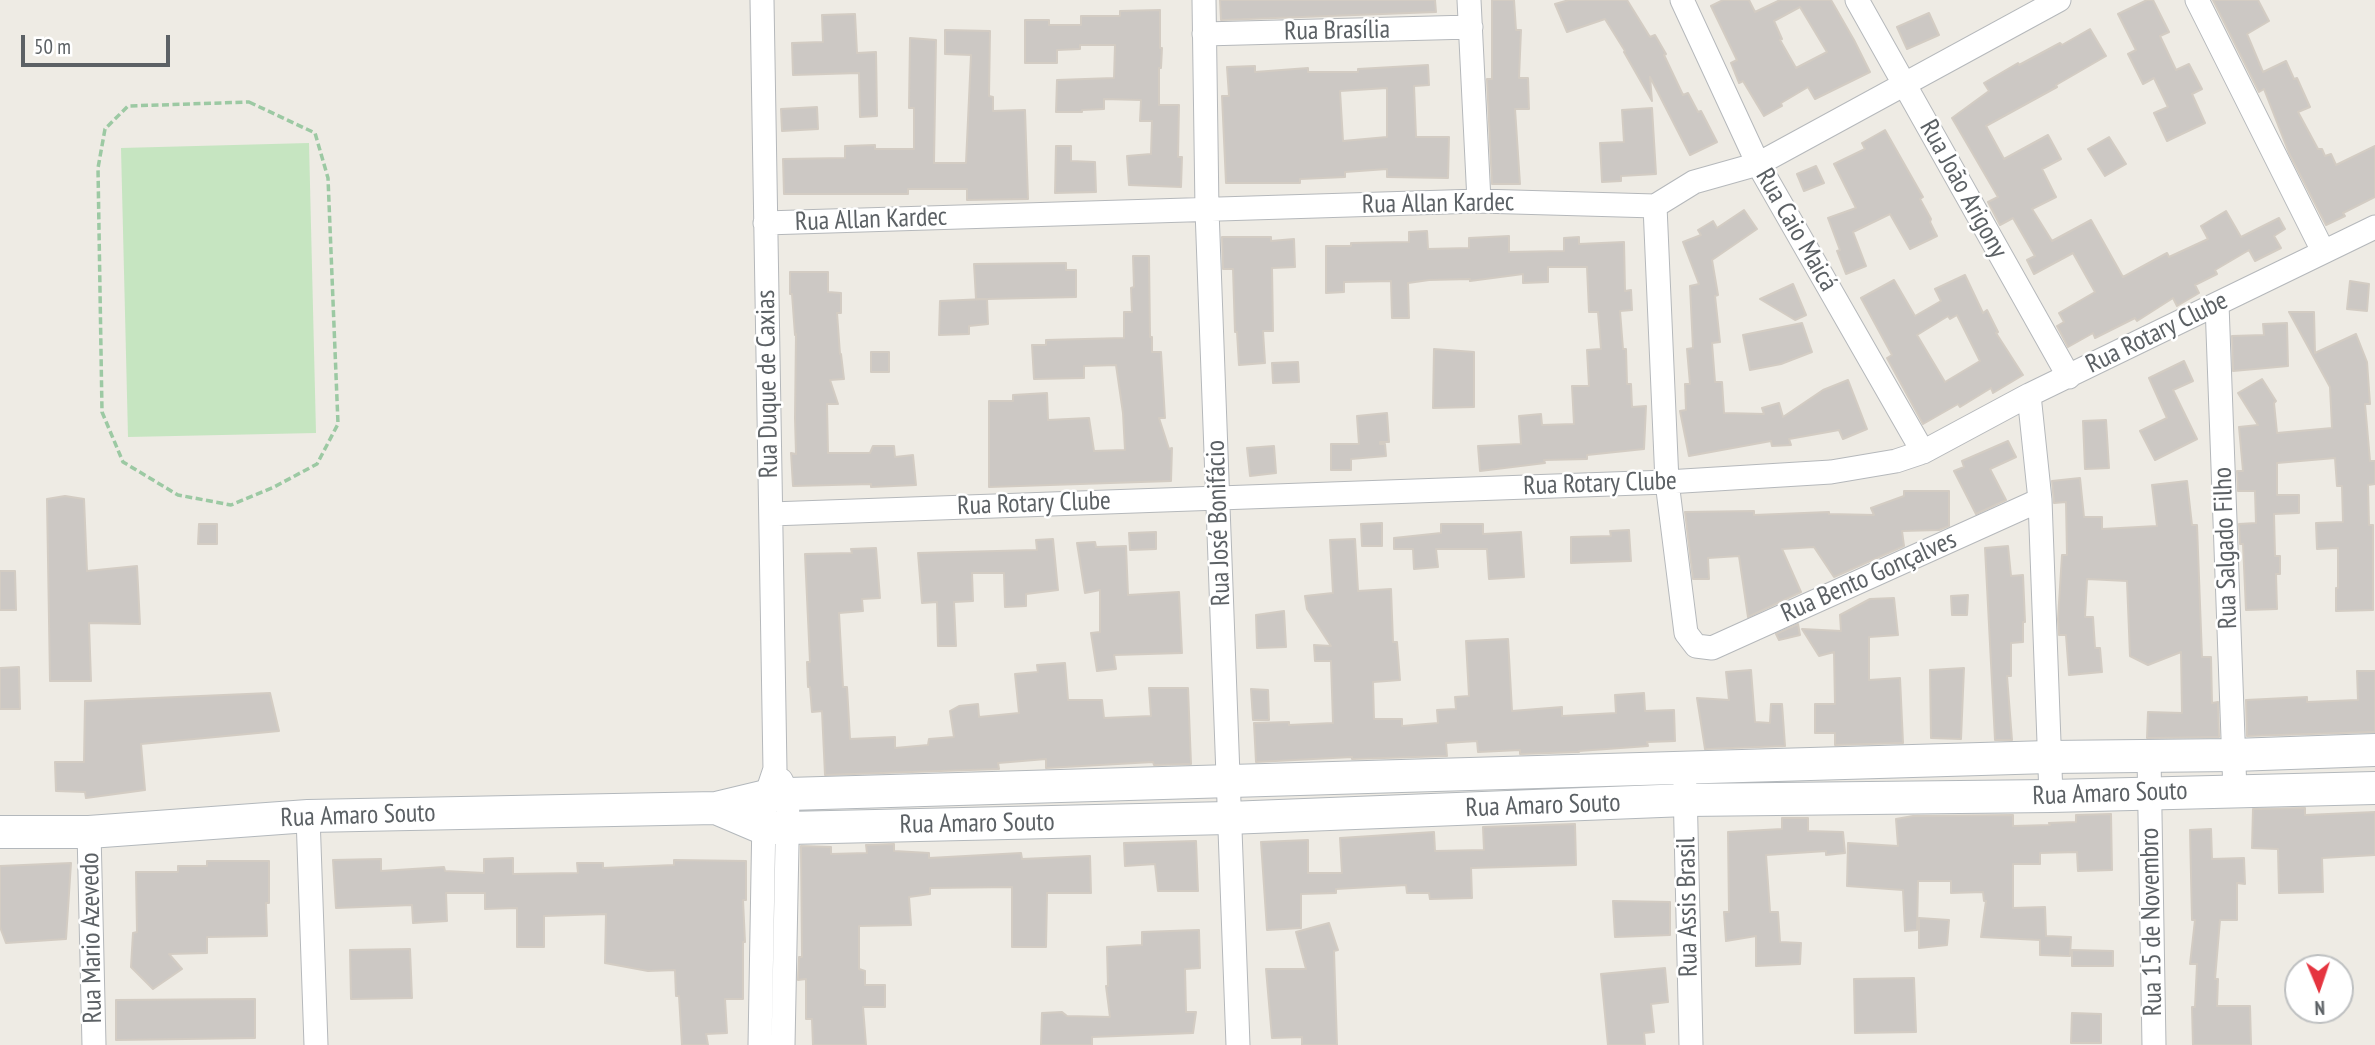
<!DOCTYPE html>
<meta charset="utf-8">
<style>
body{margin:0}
#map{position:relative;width:2375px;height:1045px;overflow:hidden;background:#eeebe4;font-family:"PT Sans Narrow",sans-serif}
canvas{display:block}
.north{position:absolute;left:2284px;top:954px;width:70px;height:70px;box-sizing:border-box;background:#fff;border:2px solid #bec0c1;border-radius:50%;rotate:178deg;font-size:19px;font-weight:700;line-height:28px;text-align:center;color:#5c6165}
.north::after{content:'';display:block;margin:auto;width:24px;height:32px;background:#e5343f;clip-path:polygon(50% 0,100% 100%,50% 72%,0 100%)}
.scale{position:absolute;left:21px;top:35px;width:149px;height:32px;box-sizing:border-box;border:4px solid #5c6165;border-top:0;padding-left:9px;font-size:21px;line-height:24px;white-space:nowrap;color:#5c6165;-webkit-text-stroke:5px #fff;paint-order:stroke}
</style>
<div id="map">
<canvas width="2375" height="1045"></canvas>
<div class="north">N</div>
<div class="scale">50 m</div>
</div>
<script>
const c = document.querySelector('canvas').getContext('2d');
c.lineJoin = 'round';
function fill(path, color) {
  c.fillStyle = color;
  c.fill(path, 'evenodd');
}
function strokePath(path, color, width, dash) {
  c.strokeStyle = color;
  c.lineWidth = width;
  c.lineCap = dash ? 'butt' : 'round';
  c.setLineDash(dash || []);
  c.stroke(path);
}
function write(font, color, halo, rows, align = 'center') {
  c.font = font + ' "PT Sans Narrow",sans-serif';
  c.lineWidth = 5;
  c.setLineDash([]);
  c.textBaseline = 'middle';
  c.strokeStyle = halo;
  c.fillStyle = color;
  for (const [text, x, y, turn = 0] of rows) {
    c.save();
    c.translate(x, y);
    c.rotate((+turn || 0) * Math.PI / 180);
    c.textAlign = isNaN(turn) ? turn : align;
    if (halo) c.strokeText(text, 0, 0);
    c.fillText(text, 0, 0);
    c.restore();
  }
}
fill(new Path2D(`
 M309,143L316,433L128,437L121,148Z`), '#c6e5c1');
const building = new Path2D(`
 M1220,0H1435L1436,12L1221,20Z
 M1492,0H1514L1516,30H1521L1519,78H1528L1529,109H1515L1520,184H1492L1487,79H1492Z
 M1569,0H1627L1650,37L1655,35L1666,54L1664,55L1683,95L1688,93L1698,112L1701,111L1717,142L1690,155L1650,77L1652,101L1624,52L1625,51L1605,19L1567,32L1555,4Z
 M1723,0H1749L1755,12L1780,0H1831L1854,40L1870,72L1815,99L1808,87L1781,103L1782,106L1764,116L1743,81L1739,83L1731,63L1737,60L1711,6ZM1800,7L1827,52L1796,68L1780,40L1782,39L1774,21Z
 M2147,0H2153L2169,32L2160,36L2176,70L2189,64L2202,89L2192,94L2205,123L2167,141L2154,113L2168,107L2154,78L2143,84L2128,54L2136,50L2118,14Z
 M2213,0H2258L2269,21L2247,34L2263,72L2286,61L2294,79L2297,78L2310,107L2298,112L2318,149H2322L2325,156L2331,154L2336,165L2375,146V197L2343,213L2345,216L2326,225L2289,153L2264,89L2259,92Z
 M1160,10V48H1162L1161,68H1159V105H1179L1178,157H1182L1181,187L1129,185L1127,156L1151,154L1152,121H1140L1141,100L1104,99V109L1082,110V112H1056L1057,80L1114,78L1115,45H1080V49L1057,50V63H1025V20H1049V25H1081V16H1120V11Z
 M1929,13L1939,35L1907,49L1897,27Z
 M855,14L857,53L876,52L877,116L860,117L859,73L793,75L792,43L823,42L822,15Z
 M2090,29L2106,56L2056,85L2057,87L1986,126L2004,159L2048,135L2061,159L2042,169L2056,197L2032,209L2052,241L2091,220L2123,277L2167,253L2169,257L2208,239L2201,226L2226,211L2241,237L2279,218L2285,229L2274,236L2281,248L2255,261L2249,250L2215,270L2217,274L2195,285L2199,293L2177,306L2173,298L2137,321L2135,318L2095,338L2093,333L2068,347L2057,326L2064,322L2059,313L2095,292L2073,253L2034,274L2027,260L2035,256L2013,218L2000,225L1988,202L1998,197L1952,118L1989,91L1984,83L2018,63L2019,65L2060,43L2062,45Z
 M945,30L990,31L989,96L993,97V111L1025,110L1028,199L967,200V189H908V194H784L783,159L845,158V146L875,145V149H914V108H909L910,38L936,40L934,163H966L971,55L945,54Z
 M1428,65L1429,85L1414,86L1416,137H1449L1448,178L1387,177V169L1345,172V177L1300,179V183H1226L1222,96H1229L1227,67L1255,66V72L1308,68V72H1358V69ZM1387,88V137L1343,141L1340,91Z
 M817,107L818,129L782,131L781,109Z
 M1652,108L1656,174L1621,176V181L1602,182L1600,143L1624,142L1622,110Z
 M1885,130L1923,197L1920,199L1931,219L1930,222L1937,236L1910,249L1890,214L1853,232L1866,266L1846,274L1837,251L1840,250L1828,218L1856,208L1834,164L1865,149L1862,143Z
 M2109,137L2126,164L2105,176L2088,149Z
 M1056,146H1071V161L1095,162L1096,192L1055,193Z
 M1816,166L1824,183L1804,191L1797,174Z
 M1744,210L1757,229L1712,260L1718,295L1715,296L1720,342L1712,343L1715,382H1722L1724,413L1764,414L1762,408L1779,403L1783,417L1823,390L1848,380L1867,429L1843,439L1839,430L1789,439L1791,445L1772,446L1771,441L1689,456L1680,411L1686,410L1685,384H1690L1687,349L1693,348L1690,286L1699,284L1683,242L1701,235L1698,230L1713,221L1717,228Z
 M1427,231L1428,249L1469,248V238L1509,236V252L1564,251V238L1579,237V244L1624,242L1625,291L1631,290L1632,310L1620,311L1623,349H1626L1627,384H1631L1632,407L1646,406L1644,449L1587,455V459L1544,460L1545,463L1480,471L1478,446L1521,444L1519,416L1541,414L1542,425L1574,424L1572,386H1589L1587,350L1601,349L1598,312H1589L1587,267H1548V282L1523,283V274L1470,281V279L1429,280L1408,283L1409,318H1392L1391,281L1344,282V292L1326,293V246H1351V243L1409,242V232Z
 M1222,237H1271V241L1294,239L1295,267L1272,268L1273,331H1263L1265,363L1239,365L1237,332H1235L1233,269H1223Z
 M1133,256H1149L1150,337H1152V352H1161L1165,418H1159L1169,449L1172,448L1171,481L989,487V401H1013V395L1047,393L1048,420L1089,418L1094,451L1125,450L1123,413L1116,365L1084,366V378L1034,379L1032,345H1046V340L1124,338V312H1132L1131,288L1134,287Z
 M1066,263V270H1076V297L987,299L988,324L969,326V334L939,335L940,301L986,299H976L974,264Z
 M790,272H828V292L841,293V313H837L840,354H841L844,379L830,380L838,404H827L828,453H870L873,446H894L895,457L913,455L916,485L871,487V484L793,486L791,453L796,454L795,418L796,334L795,335L792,294H790Z
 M1965,275L1983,313L1987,310L1998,332L1996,333L2023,375L1993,393L1991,388L1960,407L1958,404L1923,424L1887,358L1892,355L1861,298L1894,280L1915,316L1941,301L1935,289ZM1957,315L1980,361L1945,382L1917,335L1948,316L1950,319Z
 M2350,281L2369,284L2367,311L2347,309Z
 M1793,284L1806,315L1795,320L1760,299Z
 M2289,312H2314L2315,353L2356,334L2367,362L2370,404H2365L2370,461H2375V484L2368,485L2369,525H2373V610L2336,611V588H2338V548L2317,549L2316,523L2343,522L2342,486H2337L2335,458L2277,463V495H2299V513L2274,514L2275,556H2280V574H2276L2277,609L2246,610L2243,544H2240L2239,524L2256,523L2255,491H2238L2237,471H2243L2239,427L2258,425L2238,393L2262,379L2276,401L2274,403L2277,433L2332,428L2330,387Z
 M1802,323L1812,352L1781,364L1750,370L1743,335Z
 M2287,323L2288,366L2233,371L2232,336L2264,335L2263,324Z
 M1434,349L1474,352V407L1433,408Z
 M871,352H889V372H871Z
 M2184,361L2193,381L2173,390L2197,439L2155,460L2140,431L2167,418L2149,378Z
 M1298,362L1299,382L1273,383L1272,363Z
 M1387,413L1389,442H1380V444H1385L1386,456L1351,459V470H1331V444H1359L1357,416Z
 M2106,420L2109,468L2085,469L2083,421Z
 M2008,441L2016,457L1990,469L2006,500L1976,514L1954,471L1964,467L1962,461Z
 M1274,446L1276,473L1250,476L1247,448Z
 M2080,478L2084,517H2102V529L2157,526L2152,485L2187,481L2192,525H2197L2202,657H2211L2212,703L2218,702L2219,737L2147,738L2148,712L2182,713L2181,652L2148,665L2130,656L2127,581L2087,579L2085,617H2093L2095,648H2100L2102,672L2069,675L2066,635H2059L2058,619L2062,555H2067L2066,502L2054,503L2052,481Z
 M1904,491H1949V526L1939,530L1902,531L1904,546L1834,577L1814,547L1782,549L1801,592L1748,617L1739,556L1708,558L1709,579H1693L1685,512L1754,511V515L1829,512V514L1874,515L1871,508L1904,496Z
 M65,496L84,499L87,571L137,566L140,624L89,623L91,681H50L47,499Z
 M1382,523V546H1362L1361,524Z
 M199,524H217V544H198Z
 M1441,524H1483V534L1521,532L1524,577L1489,579L1487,549H1436L1438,567L1414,569L1413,549H1394V538L1441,533Z
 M1629,530L1631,561L1571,563V537L1611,536L1610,531Z
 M1156,532V549L1130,550L1129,533Z
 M1053,539L1058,590L1026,594V606L1005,607L1004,573H972L973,601L954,602L956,646H938L937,602L922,603L918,553L1037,550L1036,540Z
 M1355,539L1358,591L1391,589L1393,642H1397L1400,680L1373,682L1374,719H1402V726L1438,723L1437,710L1456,709L1455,697L1469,696L1466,641L1508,639L1512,711L1562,707V716L1616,713L1615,695L1644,693L1645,711L1674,710L1675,741L1647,742L1648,746L1579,751V752L1520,754V750L1478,752L1477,741L1446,743L1447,756L1352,759V757L1256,762L1254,723L1289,722V725L1333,723L1331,661H1315L1314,645L1331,646L1307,609L1305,596L1333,593L1330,540Z
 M1095,542L1096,547L1126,546L1128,595L1179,592L1182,653L1114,655L1116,669L1097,671L1091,633L1100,632V590L1085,593L1077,543Z
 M2008,546L2011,576L2023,575L2025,622H2023V642L2011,643V676H2007L2012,740H1995L1985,548Z
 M876,548L880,598L862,599L863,611L839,613L843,687H847L850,739L895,737V748L928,745L929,739L954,737L950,711L959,706L978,704L979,717L1019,713L1015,674L1038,672L1037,665L1065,663L1068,700H1102L1104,718L1151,716L1149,688H1188L1191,764L1154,765L1153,762L1046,768V759L998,763L999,769L825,775L822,711L812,712L810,687H808L807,662H810L805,554L852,553L851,549Z
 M0,571H15L16,610H0Z
 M1968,595L1967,615H1952L1951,596Z
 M1894,598L1898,635L1869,637V680L1900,678L1903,743L1835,745V733H1815V704H1835L1834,652L1819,656L1802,629L1841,631L1840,615L1870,599Z
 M1284,611L1286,647L1257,648L1256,615Z
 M1798,624L1800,635L1779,640L1776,634Z
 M19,667L20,709H0V668Z
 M1964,668L1961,739L1931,738L1930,670Z
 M1751,670L1755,722L1770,723L1771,704H1782L1785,746L1705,749L1697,698L1729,700L1726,672Z
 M2357,671H2375V732L2247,736L2246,700L2307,697V702L2358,700Z
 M1251,689L1268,690L1269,720H1253Z
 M270,693L279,731L141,744L145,790L86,798L85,792L56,791L55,762H84L85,701Z
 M2305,808V815L2375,812V855L2322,858L2323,892L2279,893L2278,849L2252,848L2253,809Z
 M2111,814L2112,870L2078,871L2077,852L2040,853V864H2013V908L2045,907L2046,936L2071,937L2070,956L2040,955V940L1981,937L1986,901H1984L1983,892L1951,893V881H1918L1917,930L1905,931L1903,890L1847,886L1848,843L1898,846L1896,819L1913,816L2013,815V826L2050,825L2049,823L2076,822V815Z
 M1782,818H1808V831L1843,832L1845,853L1826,855V851L1766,855L1770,912H1778L1780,942L1801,943L1800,964L1756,966V936L1726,941L1724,912H1729L1728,832L1782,829Z
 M1575,824L1576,865L1471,868L1472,898L1430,899L1429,893H1407L1406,885L1336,889V893L1301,894V928L1267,930L1261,842L1308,840V873H1342L1340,838L1434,832L1435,851L1484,850L1483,827Z
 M2211,829L2212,859L2244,858L2245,884L2237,883V920H2220L2215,979H2218L2217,1006H2250L2251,1045H2193L2192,1007H2195L2197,964H2190L2195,920H2192L2190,830Z
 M1196,841L1198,891H1158L1155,864L1125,866L1124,843Z
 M894,844V851L929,853V858L1021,853L1022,859L1090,856L1091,893H1047L1046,947H1012V887L930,888V894L909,897L911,925L859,926V969L865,971V985H885V1007H863L866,1045H813L812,1019H806V979L798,980L799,957H802L801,846L831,847V854L867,853L866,845Z
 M513,858V874L578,873L577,863H603V868L674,865V860L746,861V900H743L745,942H743V999H725L727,1033L706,1034L708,1045H682L679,996H676L675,970L648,971L605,963L606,914L544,916V947H517V908L485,909V893H446L447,921L413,923L412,905L336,908L333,860L381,859V871L444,867L445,871L484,873V859Z
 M207,861H269V903H266L267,936L207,937V953L169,954L182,969L153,989L131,967L133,933L137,932L136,872H178V866H207Z
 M71,863L66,939L6,943L0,927V866Z
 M1613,901L1670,902V935L1615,937Z
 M1919,918L1949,920L1947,945L1919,948Z
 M1329,923L1338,950L1334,951L1337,1045H1302V1037L1272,1038L1266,969H1306L1296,932Z
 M1199,930L1200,968L1185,969L1186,1012H1196L1193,1033L1092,1037V1045H1041L1042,1013L1062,1012L1067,1016L1110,1017L1106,986H1108L1107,947L1142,945V932Z
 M410,949L412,998L351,999L350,950Z
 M2072,950L2113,951V966H2072Z
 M1665,968L1668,1002L1651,1004L1654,1032L1644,1033L1645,1045H1608L1601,974Z
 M1914,978L1916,1032L1855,1033L1854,979Z
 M255,999V1038L116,1040V1000Z
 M2072,1013L2101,1014V1043H2071Z`);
fill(building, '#ccc8c4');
strokePath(building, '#d3ccc3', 2);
const street = new Path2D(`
 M1204,0L1207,210L1238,1045
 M1469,0L1479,201
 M1682,0L1758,164L1923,452
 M1857,0L2069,377
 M2197,0L2323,251
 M1204,34L1471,27
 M1655,206L1667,482L1686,633L1696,646L1712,648L2040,500
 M765,223L1479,201L1655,206L1694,182L1758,164L2059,0
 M2217,304L2235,792
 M2029,395L2040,500L2051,796
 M771,514L1667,482L1831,472L1896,461L1923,452L2029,395L2375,227
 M2149,757L2154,1045
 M781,780L788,794L783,1045
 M1685,786L1691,1045
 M308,816L316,1045
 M89,832L94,1045
 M760,1045L764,816L766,796L775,769L762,0`);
const secondary = new Path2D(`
 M716,808L763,828H787L1228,818L1686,800L2051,796L2375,788
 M0,832H89L308,816L716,808L766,796L788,794L2049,757L2234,755L2375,750`);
strokePath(street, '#b5b8bb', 25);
strokePath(secondary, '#b3b8bc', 34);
strokePath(new Path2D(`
 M249,102L315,133L328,178L338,424L317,464L274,487L231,505L178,495L123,462L102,412L98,168L105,129L128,106Z`), '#9cc9a3', 3.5, [7, 3.5]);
strokePath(street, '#fff', 23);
strokePath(secondary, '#fff', 32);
write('26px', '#5c6165', '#fff', [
 ["Rua Brasília",1337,31,-1],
 ["Rua João Arigony",1963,189,61],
 ["Rua Allan Kardec",1438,204,-1],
 ["Rua Allan Kardec",871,220,-2],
 ["Rua Caio Maicá",1796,230,60],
 ["Rua Rotary Clube",2157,333,-26],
 ["Rua Duque de Caxias",768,384,-91],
 ["Rua Rotary Clube",1600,484,-2],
 ["Rua Rotary Clube",1034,504,-2],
 ["Rua José Bonifácio",1219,523,-92],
 ["Rua Salgado Filho",2226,548,-92],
 ["Rua Bento Gonçalves",1869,577,-24],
 ["Rua Amaro Souto",2110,794,-2],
 ["Rua Amaro Souto",1543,806,-2],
 ["Rua Amaro Souto",358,816,-2],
 ["Rua Amaro Souto",977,824,-1],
 ["Rua Assis Brasil",1688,907,-91],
 ["Rua 15 de Novembro",2152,922,-91],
 ["Rua Mario Azevedo",92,938,-91]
]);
</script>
